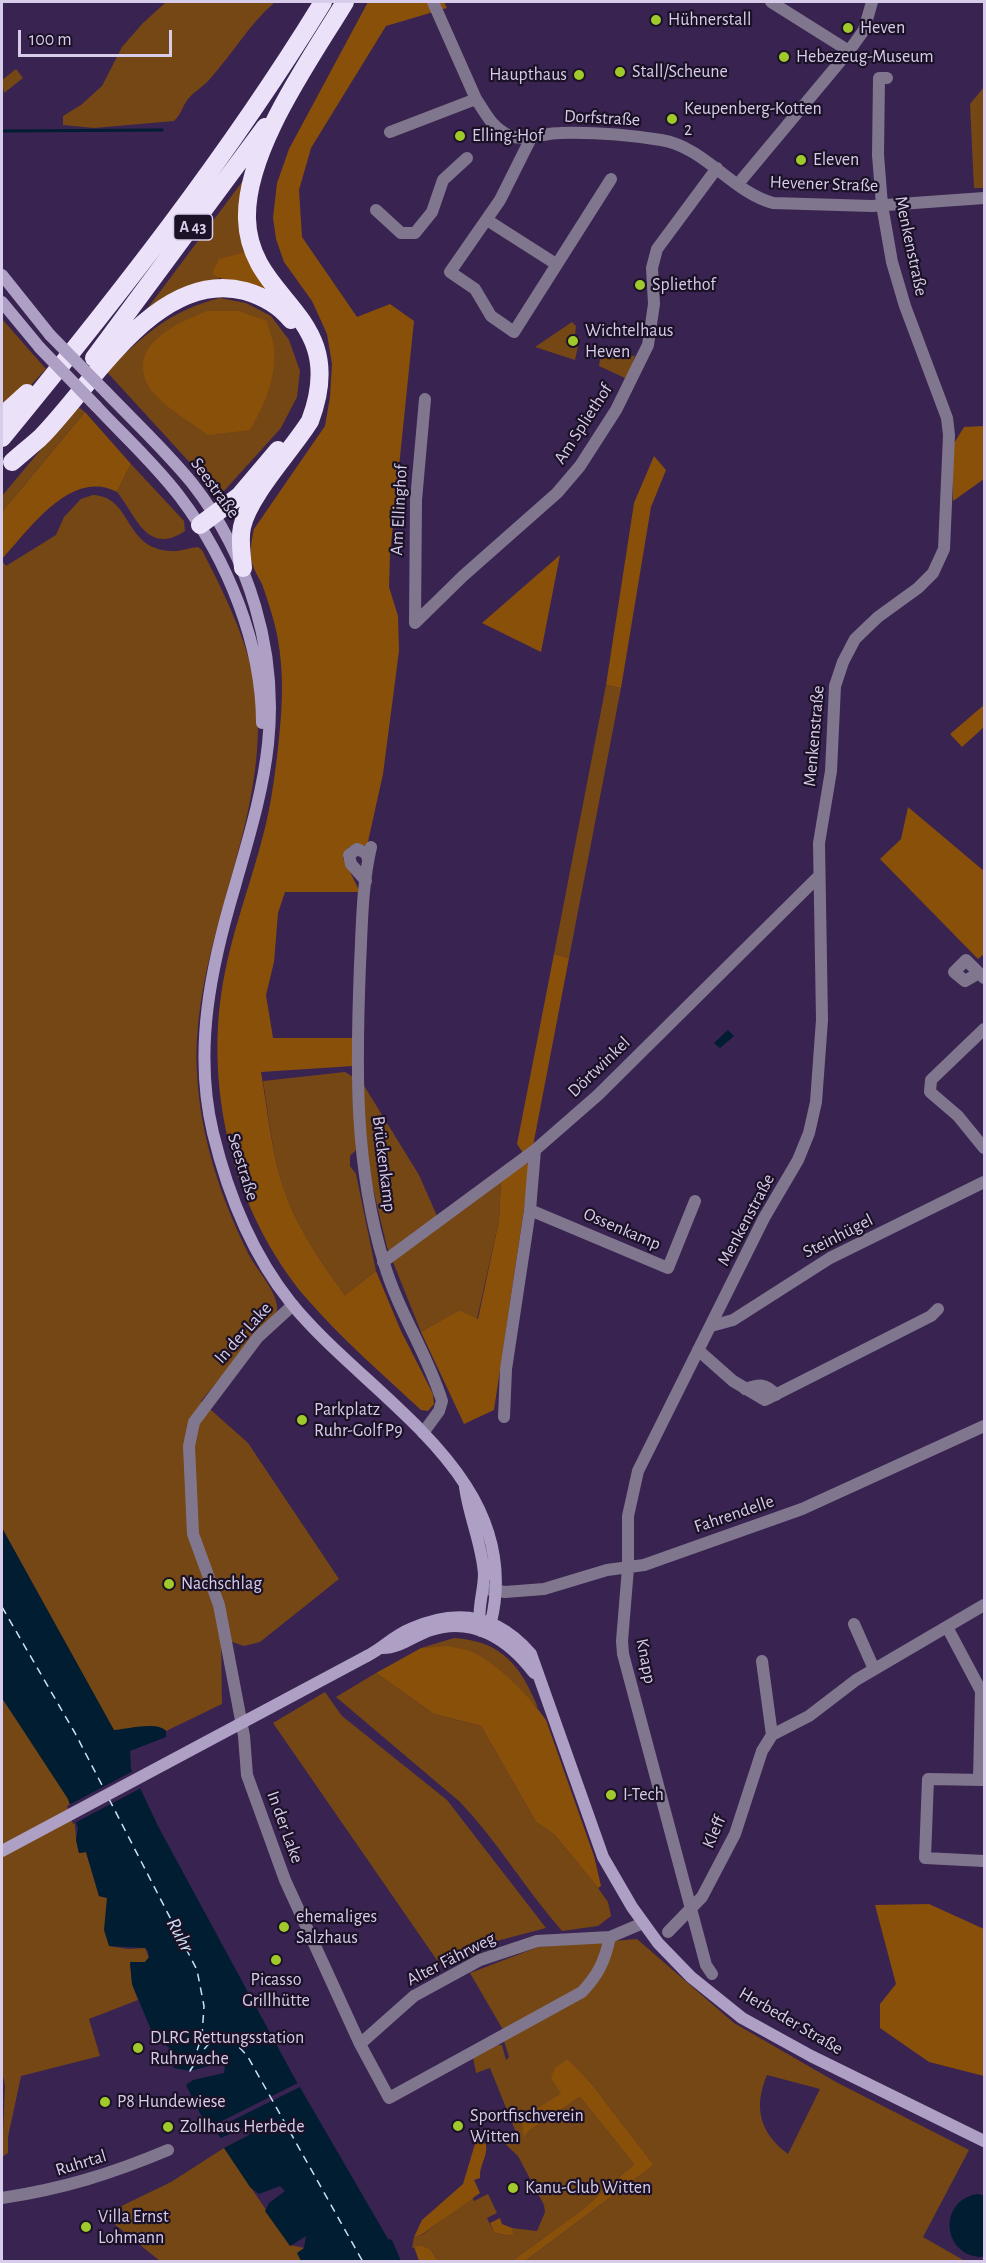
<!DOCTYPE html>
<meta charset="utf-8">
<style>
body{margin:0}
#map{position:relative;width:986px;height:2263px;overflow:hidden;background:#392351;font-family:"Alegreya Sans",sans-serif}
canvas{display:block}
.frame{position:absolute;inset:0;border:3px solid #d7cce9;pointer-events:none}
.scale{position:absolute;left:18px;top:30px;width:154px;height:27px;box-sizing:border-box;border:3px solid #d7cce9;border-top:0;padding-left:8px;font-size:18px;line-height:21px;white-space:nowrap;color:#d7cce9;-webkit-text-stroke:4px #1c1227;paint-order:stroke}
</style>
<div id="map">
<canvas width="986" height="2263"></canvas>
<div class="frame"></div>
<div class="scale">100 m</div>
</div>
<script>
const c = document.querySelector('canvas').getContext('2d');
c.lineJoin = 'round';
function fill(path, color) {
  c.fillStyle = color;
  c.fill(path, 'evenodd');
}
function strokePath(path, color, width, dash) {
  c.strokeStyle = color;
  c.lineWidth = width;
  c.lineCap = dash ? 'butt' : 'round';
  c.setLineDash(dash || []);
  c.stroke(path);
}
function write(font, color, halo, rows, align = 'center') {
  c.font = font + ' "Alegreya Sans",sans-serif';
  c.lineWidth = 4.5;
  c.setLineDash([]);
  c.textBaseline = 'middle';
  c.strokeStyle = halo;
  c.fillStyle = color;
  for (const [text, x, y, turn = 0] of rows) {
    c.save();
    c.translate(x, y);
    c.rotate((+turn || 0) * Math.PI / 180);
    c.textAlign = isNaN(turn) ? turn : align;
    if (halo) c.strokeText(text, 0, 0);
    c.fillText(text, 0, 0);
    c.restore();
  }
}
fill(new Path2D(`
 M166,2H275C249,24 232,55 209,80C203,87 190,94 186,102C181,110 181,114 174,121L94,128L63,125V116L81,105L102,86L122,47L142,24Z
 M16,69L23,78L4,93L2,80Z
 M984,87V188H974L970,104Z
 M248,174L250,251L218,279L252,283L262,289L268,284L290,309L238,286L138,321Z
 M220,298L246,303L271,316L289,340L300,371L297,397L281,428L224,491L216,489L203,477L106,371C144,336 168,311 220,298Z
 M2,319L46,369L17,400L2,411Z
 M572,322L576,326L575,336L580,337L575,360L535,347Z
 M601,352L635,356L627,379L599,366Z
 M77,406L85,412L2,512V496Z
 M131,464L184,521L185,531C147,556 137,517 117,492Z
 M93,495C133,497 123,548 170,551C179,552 188,548 198,547L202,550C226,597 253,650 257,703C267,830 191,943 197,1073C200,1136 221,1199 249,1255C257,1270 275,1289 277,1306V1311L201,1401L248,1443L339,1579L260,1642L244,1646L221,1638L222,1704L166,1731C156,1721 129,1730 114,1731L2,1528V561L6,566L56,535L64,517L81,499Z
 M606,685L621,688L569,958L554,954Z
 M345,1072L355,1078L356,1150L350,1156V1166L356,1174L376,1271L345,1295C326,1269 307,1242 293,1212C274,1172 270,1124 263,1081Z
 M363,1084L419,1175L437,1216L444,1224L501,1180L499,1220L477,1319L459,1310L421,1332L387,1247L362,1142Z
 M454,1638C502,1641 521,1666 538,1708C499,1672 478,1643 421,1648Z
 M376,1673L434,1714L481,1726L536,1822L555,1835L598,1888L608,1902L611,1916L598,1926L562,1931C526,1890 498,1842 460,1802L336,1697Z
 M325,1692L342,1716L447,1800L546,1928L493,1942L441,1966L273,1723Z
 M2,1698C22,1729 52,1767 68,1799C77,1818 74,1835 79,1853L86,1852L99,1896L107,1898L109,1946L128,1949L145,1948L149,1958L145,1962H130L132,1984L138,2000L89,2019L100,2056L21,2076L8,2137V2153L2,2157L5,2086L2,2071Z
 M637,1939L734,2023L836,2082L969,2150L923,2237L965,2261H525L654,2165L590,2082L568,2059L561,2093L521,2118L525,2137L529,2131L580,2097L634,2164L582,2210L512,2261H438L430,2249L421,2245L412,2248L414,2237L422,2235L472,2197L474,2201L488,2194L497,2213L487,2218L494,2233L512,2236V2228L537,2231L545,2212L544,2205L518,2156L503,2142L516,2140L519,2132L515,2130L490,2068L476,2073L473,2057L494,2045H502L506,2060L509,2057L504,2041L506,2035L470,1973L538,1947ZM767,2075L820,2089L788,2154C760,2133 753,2108 767,2075Z
 M224,2148L290,2245L304,2248L308,2261H160L103,2215L171,2182Z`), '#754715');
fill(new Path2D(`
 M368,2H444L447,8L386,26L311,148L299,190L302,237L357,317L390,304L414,321L390,554L389,587L398,616L399,651L383,774L367,846C355,844 346,844 343,858L360,892H285L278,913L274,962L266,995L273,1038H354L353,1066L261,1072C269,1118 273,1169 293,1212C307,1242 326,1269 345,1295L376,1271L401,1331L433,1394L434,1404L428,1411L421,1410C382,1374 342,1339 307,1299C232,1211 202,1084 225,972C237,913 261,857 271,799C275,775 278,751 280,727C283,698 283,669 278,640C275,622 268,601 262,584C258,576 252,567 251,558C250,548 252,538 254,529L325,426L330,397L332,364L327,334L312,301L284,262L276,239L273,218L277,183L289,149Z
 M250,251L268,284L263,289C247,280 224,284 212,273L219,259Z
 M207,311H238L267,321C269,330 273,340 274,348C276,379 265,404 250,430L208,435C192,423 163,406 152,391C122,348 174,324 207,311Z
 M85,412L131,464L117,492C71,468 29,530 2,559V512Z
 M984,426V479L953,501V445L964,427Z
 M654,456L666,470L651,507L621,688L606,685L634,503Z
 M560,555L541,652L482,623Z
 M984,705V727L962,747L950,734Z
 M908,807L984,871V954L978,959L880,859L901,839Z
 M554,954L569,958L533,1146L523,1153L517,1144Z
 M526,1161L530,1168L494,1410L464,1424L421,1332L459,1310L478,1319L499,1220L501,1180Z
 M447,1646C456,1648 466,1649 474,1653C498,1664 531,1698 546,1720L594,1856L601,1886L598,1888L555,1835L536,1822L481,1726L434,1714L376,1673L421,1648Z
 M929,1904L984,1929V2076L929,2062L880,2028V2004L896,1984L875,1905Z
 M568,2059L590,2082L654,2165L525,2261H512L582,2210L634,2164L580,2097L529,2131L524,2138L521,2118L561,2093L551,2078L555,2068Z
 M477,2137L486,2144C488,2157 479,2165 480,2178L474,2180L480,2193L421,2235L414,2237L422,2220L463,2184Z
 M500,2218L502,2224L512,2228L513,2236L494,2233L490,2223Z
 M421,2245L430,2249L438,2261H419L414,2247Z`), '#895009');
fill(new Path2D(`
 M728,1030L734,1036L720,1048L714,1043Z
 M2,1528L114,1730C129,1729 156,1721 166,1731V1737L130,1751L131,1769L159,1828L294,2077L388,2239L392,2240L401,2261H301L297,2253L304,2248L306,2236L290,2246L265,2211L269,2203L285,2191L280,2186L259,2194L250,2187L224,2148L249,2135L250,2130L245,2127L221,2138L201,2115L186,2085L193,2080L224,2073L225,2067L220,2063L190,2071L174,2068L169,2055L171,2049L154,2037L132,1984L130,1962H145L149,1957L148,1951L145,1948L109,1946L104,1930L107,1898L99,1896L86,1852L79,1853L76,1840L78,1828L68,1799L2,1698Z
 M977,2194L984,2195V2256L981,2257C942,2255 938,2201 977,2194Z`), '#011d32');
fill(new Path2D(`
 M135,1770L143,1787L73,1824L67,1806Z
 M300,2082L302,2086L211,2131L208,2128Z`), '#392351');
strokePath(new Path2D(`
 M2,131L162,130`), '#011d32', 3);
strokePath(new Path2D(`
 M2,1607L75,1733L104,1789
 M109,1799L197,1970L204,2006L202,2036L190,2071C208,2041 219,2022 248,2057L363,2262`), '#cce1f3', 1.5, [8, 6]);
strokePath(new Path2D(`
 M433,2L476,99
 M771,2L849,51
 M390,132L476,99C485,112 491,126 506,134C522,143 543,133 560,133C593,132 629,135 661,140C705,147 732,192 773,203L872,206L984,198
 M531,138L500,200L450,272L475,289L491,316L514,332L611,179
 M738,184L849,51L864,30L872,2
 M376,210L401,233H415L432,212L443,180L467,158
 M487,220L556,264
 M415,623L463,576L557,493L580,466L616,410L648,345L654,304L652,268L657,249L717,168
 M415,623L416,500L425,399
 M371,847C362,885 362,926 360,965C356,1066 354,1165 384,1263C398,1311 427,1353 442,1401L439,1411L423,1433
 M366,881L351,864L349,855L357,849L366,853L368,859
 M979,973L965,981L954,972L966,960L984,978
 M984,1029L931,1080L930,1092L958,1116L984,1148
 M530,1210L668,1268L695,1201
 M383,1262L535,1150L598,1095L819,876
 M293,1305L258,1337L194,1422L189,1446L193,1534L219,1605L244,1736L247,1775L285,1880L360,2044L389,2098L582,1992C599,1974 605,1960 610,1937
 M711,1326L733,1320L830,1258L984,1182
 M698,1350L733,1381L765,1400L931,1316L938,1309
 M745,1389C759,1384 766,1383 776,1395
 M504,1417L506,1369L530,1210L535,1150
 M486,1589L505,1592L544,1589L607,1570L644,1565L802,1509L984,1426
 M854,1624L874,1669
 M947,1627L981,1691L979,1780
 M762,1661L772,1735
 M984,1780L928,1779L925,1858L984,1861
 M668,1932L702,1897L735,1834L762,1751L772,1735L809,1716L856,1680L984,1605
 M712,1974L706,1965L623,1654L622,1641L628,1568V1516L638,1471L764,1218L798,1160L809,1133L816,1102L822,1020L819,843L831,771L835,686L843,662L855,639L878,617L918,588L933,573L944,549L949,435L947,418L905,306L892,262L882,205L878,155L879,78H887
 M360,2044L414,1996L480,1960L537,1941L610,1937L643,1923
 M2,2198C62,2189 111,2174 168,2150`), '#80778e', 12);
strokePath(new Path2D(`
 M2,275L50,335
 M2,302L40,348
 M106,392C135,422 166,451 192,483C249,556 278,651 268,744C263,792 248,840 235,886C211,966 193,1050 213,1133C228,1195 251,1253 291,1303C369,1399 526,1476 491,1622L481,1631
 M96,406C124,436 155,464 180,497C227,559 262,644 262,723
 M465,1487C469,1517 482,1544 484,1574C484,1591 477,1609 480,1626
 M383,1648C400,1648 415,1635 431,1630C473,1616 509,1640 534,1673
 M367,1656C383,1648 393,1636 410,1629C457,1608 497,1614 531,1654L603,1857L632,1907L658,1943L691,1977L742,2018L811,2056L984,2141`), '#ae9fc4', 12);
strokePath(new Path2D(`
 M94,358L265,127
 M2,416L27,393
 M2,438C117,298 228,157 323,2
 M12,462C21,454 31,446 40,438C92,386 157,268 245,291C262,296 280,306 291,320
 M200,525L239,496L278,450
 M243,568C242,554 239,541 242,527C249,495 292,450 310,421C351,313 249,303 247,219C245,150 310,60 345,2`), '#ebe1f9', 18);
strokePath(new Path2D(`
 M50,335L106,392
 M40,348L96,406
 M2,1851L367,1656`), '#ae9fc4', 12);
for (const [x, y, r, color] of [
 [656,20,6,"#a0c92c"],
 [848,28,6,"#a0c92c"],
 [784,57,6,"#a0c92c"],
 [620,72,6,"#a0c92c"],
 [579,75,6,"#a0c92c"],
 [672,119,6,"#a0c92c"],
 [460,136,6,"#a0c92c"],
 [801,160,6,"#a0c92c"],
 [640,285,6,"#a0c92c"],
 [573,341,6,"#a0c92c"],
 [302,1420,6,"#a0c92c"],
 [169,1584,6,"#a0c92c"],
 [611,1795,6,"#a0c92c"],
 [284,1927,6,"#a0c92c"],
 [276,1960,6,"#a0c92c"],
 [138,2048,6,"#a0c92c"],
 [105,2102,6,"#a0c92c"],
 [458,2126,6,"#a0c92c"],
 [168,2127,6,"#a0c92c"],
 [513,2188,6,"#a0c92c"],
 [86,2227,6,"#a0c92c"]
]) {
  const dot = new Path2D();
  dot.arc(x, y, r, 0, 2 * Math.PI);
  c.fillStyle = color;
  c.fill(dot);
  strokePath(dot, '#1c1227', 2);
}
for (const [x, y, w] of [
 [193,227,39]
]) {
  const box = new Path2D();
  box.roundRect(x - w / 2, y - 13, w, 26, 4.5);
  c.fillStyle = '#1c1227';
  c.fill(box);
  strokePath(box, '#d7cce9', 1.5);
}
write('bold 16px', '#d7cce9', null, [
 ["A 43",193,227]
]);
write('18px', '#d7cce9', '#1c1227', [
 ["Hühnerstall",668,20],
 ["Heven",860,28],
 ["Hebezeug-Museum",796,57],
 ["Stall/Scheune",632,72],
 ["Haupthaus",567,75,"right"],
 ["Keupenberg-Kotten",684,109],
 ["2",684,130],
 ["Elling-Hof",472,136],
 ["Eleven",813,160],
 ["Spliethof",652,285],
 ["Wichtelhaus",585,331],
 ["Heven",585,352],
 ["Parkplatz",314,1410],
 ["Ruhr-Golf P9",314,1431],
 ["Nachschlag",181,1584],
 ["I-Tech",623,1795],
 ["ehemaliges",296,1917],
 ["Salzhaus",296,1938],
 ["Picasso",276,1980,"center"],
 ["Grillhütte",276,2001,"center"],
 ["DLRG Rettungsstation",150,2038],
 ["Ruhrwache",150,2059],
 ["P8 Hundewiese",117,2102],
 ["Sportfischverein",470,2116],
 ["Witten",470,2137],
 ["Zollhaus Herbede",180,2127],
 ["Kanu-Club Witten",525,2188],
 ["Villa Ernst",98,2217],
 ["Lohmann",98,2238]
], 'left');
write('18px', '#d7cce9', '#1c1227', [
 ["Dorfstraße",602,118,3],
 ["Hevener Straße",824,184,2],
 ["Menkenstraße",911,246,78],
 ["Am Spliethof",583,424,-57],
 ["Seestraße",215,488,54],
 ["Am Ellinghof",399,510,-87],
 ["Menkenstraße",814,736,-85],
 ["Dörtwinkel",599,1067,-44],
 ["Brückenkamp",384,1164,83],
 ["Seestraße",243,1167,73],
 ["Menkenstraße",746,1220,-62],
 ["Ossenkamp",622,1229,23],
 ["Steinhügel",838,1236,-27],
 ["In der Lake",243,1333,-48],
 ["Fahrendelle",734,1514,-19],
 ["Knapp",646,1661,79],
 ["In der Lake",285,1827,70],
 ["Kleff",714,1832,-66],
 ["Alter Fährweg",451,1959,-27],
 ["Herbeder Straße",791,2021,30],
 ["Ruhrtal",81,2163,-17]
]);
write('italic 20px', '#cce1f3', '#1c1227', [
 ["Ruhr",180,1935,62]
]);
</script>
